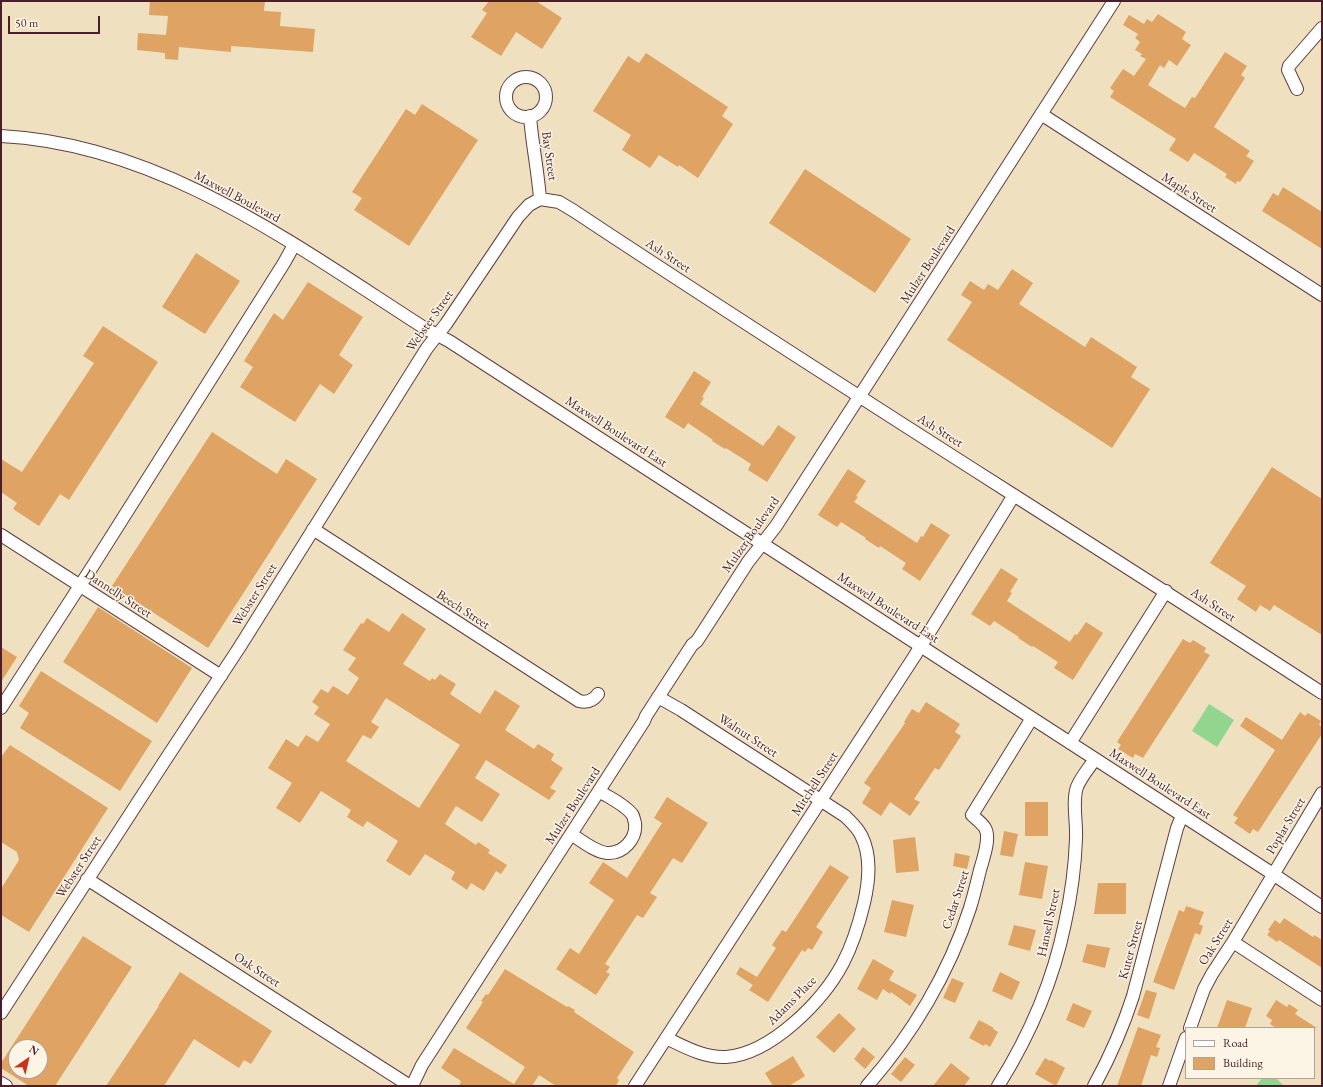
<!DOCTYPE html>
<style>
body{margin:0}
#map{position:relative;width:1323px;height:1087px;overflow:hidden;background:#efe1c0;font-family:"EB Garamond",serif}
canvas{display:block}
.frame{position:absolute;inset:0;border:2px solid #4a1f2b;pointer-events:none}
.legend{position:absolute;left:1185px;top:1027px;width:130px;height:52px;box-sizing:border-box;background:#fcf5e5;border:1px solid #b59f9b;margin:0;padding:5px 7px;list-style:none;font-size:12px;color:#4a1f2b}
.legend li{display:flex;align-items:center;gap:8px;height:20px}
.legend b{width:20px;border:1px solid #b59f9b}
.north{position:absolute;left:8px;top:1039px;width:40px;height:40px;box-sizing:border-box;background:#fcf5e5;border:1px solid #b59f9b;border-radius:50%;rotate:34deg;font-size:11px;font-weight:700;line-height:16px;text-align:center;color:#4a1f2b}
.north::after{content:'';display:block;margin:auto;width:14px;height:18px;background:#c8321e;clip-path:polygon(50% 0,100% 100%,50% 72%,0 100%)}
.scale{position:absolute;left:8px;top:16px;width:92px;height:18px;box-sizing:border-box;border:2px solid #4a1f2b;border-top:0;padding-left:5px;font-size:12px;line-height:14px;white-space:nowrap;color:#4a1f2b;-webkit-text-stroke:3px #fcf5e5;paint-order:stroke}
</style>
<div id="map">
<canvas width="1323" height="1087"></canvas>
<div class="frame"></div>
<ul class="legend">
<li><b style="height:5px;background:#fff"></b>Road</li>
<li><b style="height:11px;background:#dfa364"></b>Building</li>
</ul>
<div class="north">N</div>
<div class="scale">50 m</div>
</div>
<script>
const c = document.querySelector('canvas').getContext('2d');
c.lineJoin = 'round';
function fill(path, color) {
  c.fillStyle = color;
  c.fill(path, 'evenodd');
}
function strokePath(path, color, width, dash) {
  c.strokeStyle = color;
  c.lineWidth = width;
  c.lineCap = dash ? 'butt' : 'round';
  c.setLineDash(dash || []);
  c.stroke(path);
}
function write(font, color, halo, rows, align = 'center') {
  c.font = font + ' "EB Garamond",serif';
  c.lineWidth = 3;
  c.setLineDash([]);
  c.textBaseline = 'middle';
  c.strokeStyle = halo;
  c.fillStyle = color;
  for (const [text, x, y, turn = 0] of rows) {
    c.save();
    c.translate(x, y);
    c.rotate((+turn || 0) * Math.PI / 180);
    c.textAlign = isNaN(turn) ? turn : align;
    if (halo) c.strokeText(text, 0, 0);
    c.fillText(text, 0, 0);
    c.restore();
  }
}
fill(new Path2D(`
 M1209,704L1234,720L1217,747L1192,731Z
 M1262,1078H1276L1284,1086H1256Z`), '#91d58f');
fill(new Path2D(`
 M150,1H265L264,11L281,12L280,26L315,29L313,52L231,46V52L179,47L178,60L165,59V53L137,50L138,33L166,35L168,16L149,15Z
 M489,1H536L562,18L542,49L516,32L501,56L471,37L487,13L482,10Z
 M1158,14L1186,32L1182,39L1191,45L1177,66L1169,60L1164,68L1160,65L1148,85L1185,108L1192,97L1195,98L1225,52L1247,66L1241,75L1245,78L1214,127L1250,151L1246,156L1254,161L1240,182L1237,181L1236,184L1225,177L1227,174L1194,153L1188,162L1169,150L1176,139L1110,97L1114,91L1110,88L1123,69L1134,76L1146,59L1140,56L1142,54L1135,50L1140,42L1135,38L1138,34L1123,25L1129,15L1144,24L1147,19L1152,22Z
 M646,53L728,107L722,116L733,124L698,178L679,165L678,167L659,155L650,168L622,150L631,135L593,111L628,56L639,63Z
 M422,104L478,140L409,246L354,210L362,198L352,192L406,109L415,115Z
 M805,169L911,239L875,293L769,223Z
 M1283,187L1322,212V249L1262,211L1273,193L1278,196Z
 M196,253L240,281L205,334L162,307Z
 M1012,269L1033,283L1019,304L1085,347L1091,337L1137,367L1131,377L1150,389L1112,448L947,340L972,302L961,295L970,281L984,290L988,284L998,290Z
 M308,282L363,317L339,355L353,365L334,394L320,384L295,422L240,387L253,367L244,361L274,313L283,320Z
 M103,326L158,362L69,500L60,494L39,526L13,509L17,503L1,492V459L22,472L94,363L83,356Z
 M694,371L711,382L702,397L704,398L700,404L763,446L768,439H769L778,425L796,437L767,482L748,470L751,464L726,448L725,449L712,441L713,440L688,423L684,429L665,417Z
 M212,432L277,474L286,459L317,479L208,648L112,586Z
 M1272,467L1322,499V635L1274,605L1270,611L1260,605L1256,612L1237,599L1246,586L1210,563Z
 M848,469L866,481L856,496L858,497L854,502L917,543L921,536L923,537L931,523L950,535L920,581L902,569L906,563L880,546L879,548L865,539L866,538L841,522L837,527L818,515Z
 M1001,568L1018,579L1010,592L1012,593L1007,601L1070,642L1075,634L1077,635L1086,622L1103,633L1073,680L1054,668L1058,662L1033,646L1032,647L1018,638L1019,637L994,621L990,626L971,614Z
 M98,607L192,668L157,723L63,662Z
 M402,613L426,629L403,664L430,681L432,678L435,680L440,674L456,684L450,694L480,714L495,690L520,706L505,730L534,749L538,744L554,754L551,760L563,768L550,788L556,791L549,800L486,760L475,778L500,794L482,822L456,806L445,824L476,845L478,842L490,850L488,853L507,865L501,874L496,871L484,891L471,883L467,890L451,879L455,872L425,854L410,876L386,861L398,841L367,821L363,827L358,824L347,817L351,810L321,791L300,823L276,808L292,783L268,768L286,739L298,747L306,735L318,742L330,724L314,714L319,707L312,702L321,689L328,693L333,686L348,695L359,678L348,670L356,658L343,650L361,623L363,624L367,618L389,632ZM386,698L460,745L419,808L346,761L363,735L371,739L379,727L371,722Z
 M1183,639L1190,643L1193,640L1206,648L1204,652L1210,655L1143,758L1135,754L1133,758L1118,749L1121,745L1117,742Z
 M1,647L17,657L1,682Z
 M41,671L152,741L120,791L20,728L29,713L19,706Z
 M926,702L960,724L955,732L961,736L939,770L935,768L914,799L920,802L910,816L890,802L881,816L862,803L871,788L864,783L905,723L904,722L912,709L919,713Z
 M1300,712L1305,716L1308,713L1321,721L1319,725L1322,727V734L1258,832L1253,829L1250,834L1234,823L1238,818L1233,815L1275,750L1240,726L1246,717L1282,740Z
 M10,745L108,808L29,932L1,915V889L19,860L17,852L1,842V757Z
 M667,797L708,823L682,863L673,858L650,893L657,897L643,918L637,915L605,964L610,967L606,972L610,974L596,995L556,969L570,948L579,954L614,900L589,883L603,862L627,878L662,823L654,818Z
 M1025,802H1048V836H1025Z
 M1004,831L1018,834L1013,857L1000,855Z
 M915,837L919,871L896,873L893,840Z
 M955,853L970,856L967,869L953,866Z
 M1025,862L1048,866L1042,899L1019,895Z
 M830,865L849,877L816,927L823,932L812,950L808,948L805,952L802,950L768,1002L749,990L753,985L736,974L740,967L757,977L776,948L772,945L782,930L786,932Z
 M1098,883H1126V914H1094Z
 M892,900L914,905L906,937L884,932Z
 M1186,906L1204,912L1199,924L1203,926L1200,935L1195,933L1174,990L1153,982L1179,910L1184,912Z
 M1284,918L1313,937L1314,935L1322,940V968L1279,940L1277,942L1267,935L1270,931L1268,930L1275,920L1280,924Z
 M1014,925L1036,930L1030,951L1008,945Z
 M83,936L132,967L55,1086H29L1,1068V1063ZM16,1047H40V1071H16Z
 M1087,944L1110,948L1105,968L1082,962Z
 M873,959L894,971L889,980L917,995L910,1006L891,992L890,994L883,989L877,1000L857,989Z
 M505,969L567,1007L568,1006L575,1010L574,1012L634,1052L617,1078L619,1080L616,1086H556L539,1075L532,1086H459L461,1081L441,1068L454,1048L514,1084L525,1067L466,1028L483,1002L481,1001L486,994L488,995Z
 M180,972L272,1031L251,1064L244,1060L239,1068L194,1039L164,1086H106L159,1006H158Z
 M1000,972L1020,982L1012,1000L992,991Z
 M952,978L964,983L955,1003L943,998Z
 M1146,990L1157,993L1149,1019L1137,1015Z
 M1227,1000L1252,1008L1245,1028H1217Z
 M1276,1000L1287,1007L1289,1004L1298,1010L1295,1014L1317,1028H1276L1270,1024L1272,1020L1266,1016Z
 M1073,1003L1092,1011L1084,1028L1066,1020Z
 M839,1013L856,1029L834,1053L816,1037Z
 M979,1020L994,1028L993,1029L998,1032L990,1047L985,1044L984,1046L969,1038Z
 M1138,1027L1161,1035L1156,1047L1160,1048L1157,1057L1151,1055L1141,1086H1117Z
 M863,1047L875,1057L865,1069L854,1059Z
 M793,1056L805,1076L789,1086H773L765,1073Z
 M905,1057L915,1065L901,1082L891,1074Z
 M1045,1058L1050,1061L1051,1060L1065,1068L1056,1086L1035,1074Z
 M951,1063L970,1078L964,1086H933Z`), '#dfa364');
const street = new Path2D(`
 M506 97a20 20 0 1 1 40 0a20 20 0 1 1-40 0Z
 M1297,89L1288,70L1289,66L1322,28
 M1041,114L1322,295
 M530,116C532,144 538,171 540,199
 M1,136C161,144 296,246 426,329L449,341L1273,874L1322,907
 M540,199L559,202L574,211C821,375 1073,531 1322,693
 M313,529L579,701C587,703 593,701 598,694
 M1,535L221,676
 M658,697L681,710L845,816C851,822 857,827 861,835C872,856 869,881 864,903C859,924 853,944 843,963C823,1001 771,1054 726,1057C704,1058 685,1047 666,1038
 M1,708L94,564L284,263L294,245
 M1070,743L1166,591
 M571,834C582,841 595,852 607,853C623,854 637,839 635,823C634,820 634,817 632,814C624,804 610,798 599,791
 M87,879L410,1086
 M1233,942L1322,1000
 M1,1013L164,762L239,648L427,348L446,324L518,217L529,205L540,199
 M1190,1028L1204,989L1212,974L1233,942L1322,793
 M1,1083L6,1086
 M412,1086L422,1065L644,721L646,716L692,645L697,641L748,562L776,526L1114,1
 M635,1086L914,657L1014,495
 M867,1086C912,1035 949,973 970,908C974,895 977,882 980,870C983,859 991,838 985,828C982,823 976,819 972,815L1032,718
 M998,1086C1030,1035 1053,982 1065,923C1071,896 1075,867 1076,839C1077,824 1072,801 1077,787C1081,777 1089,768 1095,759
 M1094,1086C1110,1057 1123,1027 1133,996L1177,828L1182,816
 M1169,1086L1186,1038`);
strokePath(street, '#633c41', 14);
strokePath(street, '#fff', 12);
write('13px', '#4a1f2b', '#fcf5e5', [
 ["Bay Street",549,156,82],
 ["Maple Street",1189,193,33],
 ["Maxwell Boulevard",237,197,28],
 ["Ash Street",668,256,33],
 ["Mulzer Boulevard",928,265,-57],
 ["Webster Street",430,321,-55],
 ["Ash Street",940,431,32],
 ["Maxwell Boulevard East",616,432,33],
 ["Mulzer Boulevard",751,535,-55],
 ["Dannelly Street",118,594,33],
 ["Webster Street",255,595,-58],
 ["Ash Street",1213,605,33],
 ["Maxwell Boulevard East",888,608,33],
 ["Beech Street",463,610,33],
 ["Walnut Street",748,736,33],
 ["Mitchell Street",815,784,-57],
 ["Maxwell Boulevard East",1160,784,33],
 ["Mulzer Boulevard",573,806,-57],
 ["Poplar Street",1286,826,-59],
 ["Webster Street",79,867,-57],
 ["Cedar Street",956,900,-72],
 ["Hansell Street",1049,923,-78],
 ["Oak Street",1216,942,-58],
 ["Kuter Street",1131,950,-75],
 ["Oak Street",257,970,33],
 ["Adams Place",792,1001,-45]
]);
</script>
